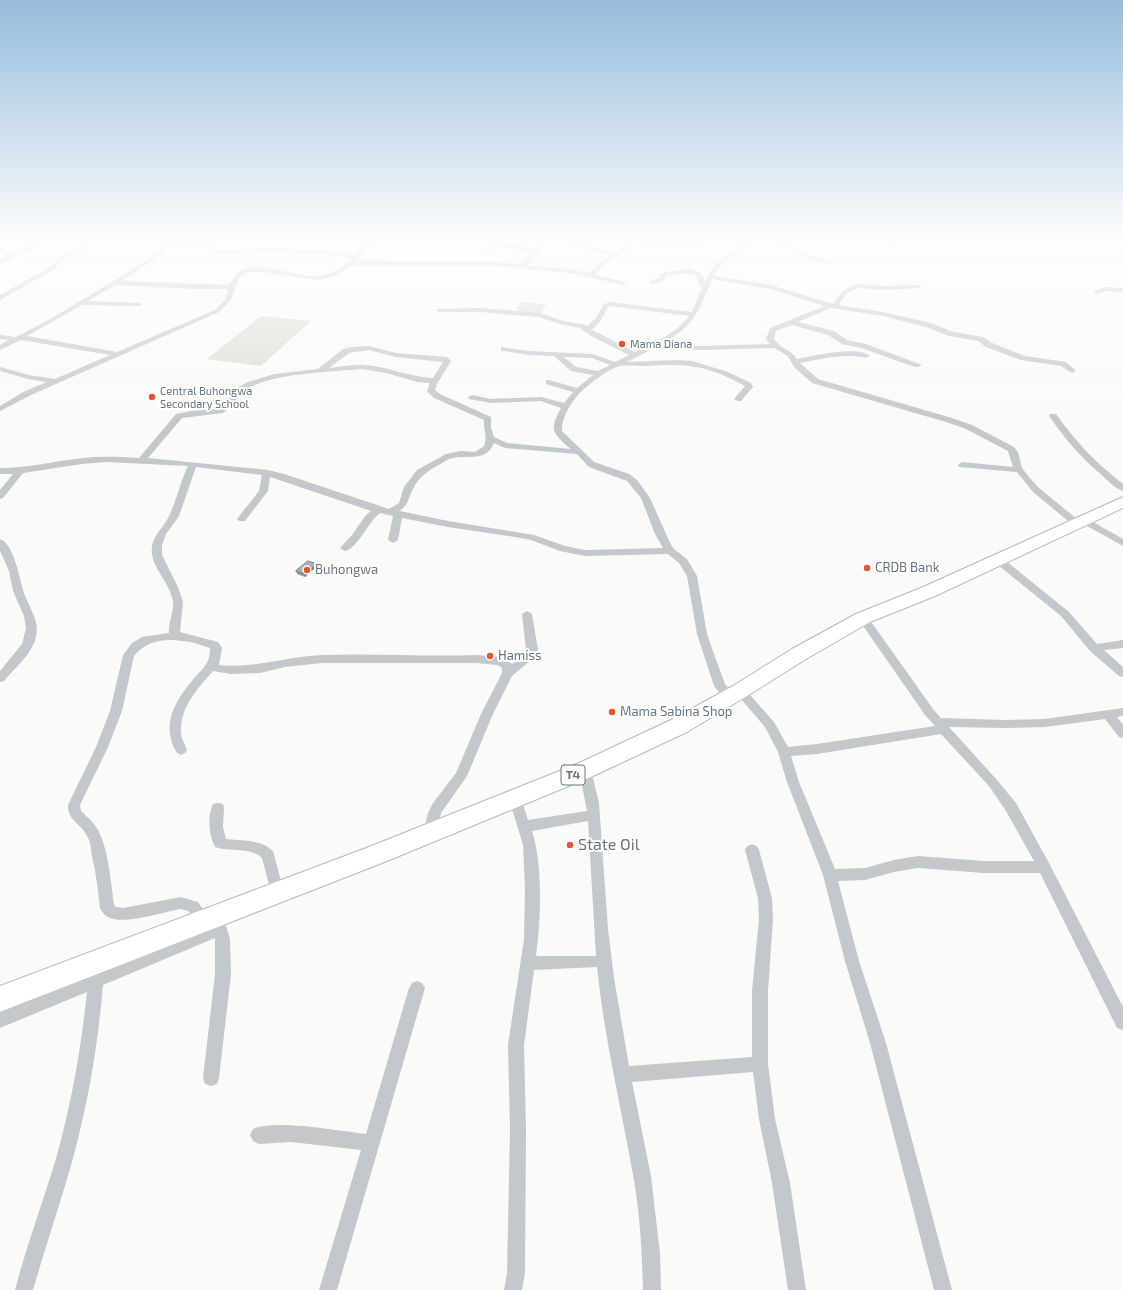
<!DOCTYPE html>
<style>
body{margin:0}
canvas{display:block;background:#fafaf8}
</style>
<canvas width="1123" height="1290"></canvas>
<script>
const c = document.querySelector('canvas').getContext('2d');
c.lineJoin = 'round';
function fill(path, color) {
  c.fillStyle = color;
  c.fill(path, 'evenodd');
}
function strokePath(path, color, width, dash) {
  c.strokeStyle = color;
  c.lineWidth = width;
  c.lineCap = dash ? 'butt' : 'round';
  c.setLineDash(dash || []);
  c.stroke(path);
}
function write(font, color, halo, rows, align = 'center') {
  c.font = font + ' "Exo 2",sans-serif';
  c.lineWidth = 4;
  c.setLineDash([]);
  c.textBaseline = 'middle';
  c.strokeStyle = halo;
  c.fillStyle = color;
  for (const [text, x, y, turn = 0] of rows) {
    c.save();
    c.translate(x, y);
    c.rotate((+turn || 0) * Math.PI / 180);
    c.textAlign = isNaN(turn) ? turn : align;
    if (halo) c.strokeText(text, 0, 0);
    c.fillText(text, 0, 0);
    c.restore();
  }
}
fill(new Path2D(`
 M519,302L546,304L541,314L517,312Z
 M261,316L311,321L261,366L207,359Z`), '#dadfd7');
const highway = new Path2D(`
 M1123,497V508L935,596L870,622L806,659L747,696L687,732L593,776L387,861L0,1012V986L369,847L577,764L671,720L733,686L792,649L856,614L921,588Z`);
strokePath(highway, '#b4b9bd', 2);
fill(new Path2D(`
 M44,240H52L0,264V260L7,256L0,251V246L12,254Z
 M169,240H175L173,242L214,241L219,245L217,249L219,250C264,248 311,247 355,255L368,240H374L356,261L499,262L521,264L532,252L496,246L486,252L483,250L491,244L471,240H486L535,248L543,240H549L527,265L570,269L589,273L603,260L610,255L599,253L558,240C577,240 596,249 615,252L633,240L683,244L711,240H726L723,242L683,248L636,244L607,262L595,275L625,282L626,283L623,285L570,273L499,266L352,265L336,276L318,280L263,272H247L239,278L231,300L219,312L31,395L0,411V406L25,391L47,382L28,379L0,371V367L29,375L55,379L110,355L21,340L0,350V345L9,340L0,339V335L16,337L52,318L130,271L149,258ZM212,245L211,250C219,257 234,253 244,253C277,251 319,253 352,258C345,265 337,272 326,275C299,282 262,257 237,273L229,285L121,281L153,260L169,246ZM115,285L193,289H228L225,300L215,310L117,352L27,336L82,305L141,306V304L139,303L88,301Z
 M753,240H760L723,262L714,276L771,285L833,304L842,292L849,287L858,284L886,286L920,285L921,286L918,288L886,290L858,288L846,294L839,305L883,312L931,323L954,332L983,337L992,343L1025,356L1066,362L1076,371L1072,373L1061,366L1021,360L986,347L978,341L949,336L926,327L883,316L831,308L798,322L834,331L847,340L866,344L922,365L918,367H915L861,348L842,344L828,335L792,325L776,331L774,339C780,348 791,350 797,359C813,356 857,345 870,356L866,358C845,353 821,359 800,363L818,379L952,418L972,425L1014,447L1018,452L1022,468L1029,477L1039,488L1078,520L1080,518H1086L1123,539V546L1080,522L1079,525H1073L1033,492L1017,472L959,467L958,465L962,462L1013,467L1008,451L966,429L946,422L812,383L794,367L788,356L774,348L701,350L656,347L627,362L676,360L692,361L728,372L751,383L753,387L741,401H738L734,399L745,386C708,365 686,363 645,366C637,366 628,365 620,366C609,368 586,386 578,395C570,404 561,419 562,431L594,462L629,474L637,480L650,498L670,543L674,549L687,559L697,576L707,634L715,657L725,684L735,697L733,700L729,701L725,700L714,686L697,634L687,576L679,563L668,554L585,556L560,551L531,540L515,537L448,527L402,518L398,540L393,543L388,540L393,516L380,513C368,522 358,548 345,551L340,548L352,535L366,515L371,511L270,477L268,491L245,521H239L237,519L259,491L262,475L196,467L179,516L166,534L162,545V555L178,587L183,602L180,632L218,642L222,648L219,665C255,669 287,656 323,655C374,653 425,657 476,655L501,657L505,658L512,664L525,654L526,650L522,614L527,611L532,614L538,650L536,656L512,676L493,714L467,776L441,813L435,837L430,838L425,837L423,833L428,813L433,803L456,773L481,714L502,673V668L498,665L476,663H322L285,667L260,673L231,674L213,671C197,689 176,712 182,738C183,742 186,746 187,750L185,753L181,755L177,753C160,724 175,701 195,677C199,673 204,668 207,663C209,659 210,653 210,648C186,639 152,633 134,656L122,711L108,747L80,805L81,811C85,815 90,819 94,824C108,841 111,883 114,905L116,907L123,908L181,897L198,902L210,920L208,924C197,928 194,919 188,911L181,909C163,912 130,923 114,919C107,918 103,914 100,908C98,890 96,873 92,856C91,850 91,843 88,838C83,824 67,821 68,805L96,747L110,711L123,655L132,643L142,637L169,633C168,623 174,612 173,602C171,585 154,570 152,554C150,537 163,529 169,516C177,500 180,482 188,466L106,462L82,464L23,473L3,498L0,499V490L13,474H0V468C28,468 55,461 83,458C102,456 121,457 139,458L176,414L191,411L218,409L240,386L248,382L274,374L318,369L343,349L351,347L369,346L396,353L447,357L451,361L437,384L435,390L440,394L491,417V428L494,437L507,443L571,449C552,433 549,430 561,408L541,401L491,403L469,399L468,397L472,395L491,399L541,397L564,403L573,392L546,384V380H549L577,388L593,375L571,371L554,356L529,355L504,351H501V347L529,351L593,354L615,362L629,355L591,336L580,328L560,324L539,317L481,312H439L436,310L437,309L481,308L540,313L563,321L582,324L587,326L596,318L603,305L609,302L692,312L702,288L699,284L696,275L689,273L666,275L665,280L652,284L649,282L650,281L660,278V274L663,272L689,269L701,273L705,282C715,258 730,253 753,240ZM712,279L770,289L825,306L770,328L766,339L770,344L701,346L663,343C696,325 699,310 712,279ZM610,306L689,316C677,333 654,343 635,352L592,330L601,320L608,307ZM369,350L396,357L443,362L433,378C409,377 387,366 363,365C352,364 340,367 329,368L349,353ZM564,357L592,358L610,365L598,371L576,367ZM362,369L386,373L417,382L430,383L427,391L434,398L484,420C483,429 488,437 484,446L475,452L461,451L446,454L417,470L404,487L399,503L389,509L284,474L268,470L148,458L182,418L223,413C233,407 238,395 247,389C272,373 331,372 362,369ZM494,443L505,448L577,454L589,467L627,481L641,498L655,534L663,548L585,550L565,546L534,535L448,521L400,511C410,503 408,497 414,487C421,473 434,468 447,460C463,452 485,465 494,443Z
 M767,240H776L800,249L808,255L831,261L828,263L804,258L796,251Z
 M880,240H889L900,244L897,246Z
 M1114,240H1123V243L1115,241Z
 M86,244L89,246L88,247L65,259L51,271L0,300V295L47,269L61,257Z
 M1122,252L1123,256L1120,255L1119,254Z
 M1105,287L1123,288V292L1106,291L1096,294L1093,292Z
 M1050,414H1056C1075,441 1097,464 1123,484V491C1116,489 1110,483 1105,478C1083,460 1065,439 1049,416Z
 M0,539C14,543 20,581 24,593C29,608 40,620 36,637C32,654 15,668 4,681L0,682V671L22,644L26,628L24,616L13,591L9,571L0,551Z
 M997,556L1001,557L1069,612L1097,644L1123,640V648L1104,650L1123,667V677L1119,676L1090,651L1061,616L993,561L992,559Z
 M863,615L867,616L933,709L941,718L1006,720L1045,719L1123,708V716L1117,717L1123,725V738L1119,737L1105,719L1045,727L1006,728L949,727L997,780L1016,803L1049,863L1123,1007V1030L1117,1028L1040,873H984L918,868L894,872L865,880L838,881L859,961L886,1043L952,1290H934L870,1043L845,961L823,875L787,782L778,752L765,727L734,691L736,688H744L774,722L788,747L817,744L935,726L925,715L859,620L858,618L859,616ZM941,734L989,786L1006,811L1034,861H984L918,856L894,860L865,868L835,869L799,782L791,756L817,754Z
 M585,765L589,767L591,770L599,803L608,929L614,978L629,1066L752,1057V991L759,919L758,898L745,850L747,846L752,844L757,846L759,850L772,898L773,919L768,991V1064L775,1119L790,1183L806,1290H788L772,1183L759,1119L753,1072L632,1082L651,1176L660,1254L661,1290H643C642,1252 640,1212 633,1175C621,1106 604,1037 597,967L534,970L524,1045L526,1129L525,1273L522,1290H504L507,1273L510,1129L508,1045L524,939L525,887L523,845L509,799L510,795L515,794L520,795L528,820L587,811L579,770L581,767ZM588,821L596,956H536C541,921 543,864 532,831Z
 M218,803L223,804L224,808L223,827L226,839C242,841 260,839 273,851L284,892L282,896L277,898L272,896L262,858C251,847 229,852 215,847C209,835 207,817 213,804Z
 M219,917L224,919L230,939L231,974L219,1078L217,1084L211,1086L205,1084L203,1078L215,974V938L103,985C98,1045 88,1104 72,1162C60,1205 45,1247 33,1290H15C26,1247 42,1205 55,1162C71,1107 81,1049 87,992L0,1028V1013L212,926V923L214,919Z
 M417,981L422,983L425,988L337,1290H319L361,1150L291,1142L259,1144L253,1141L250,1135L253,1129C276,1119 339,1131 366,1134L409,988L412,983Z`), '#c3c8cc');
fill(highway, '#fff');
fill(new Path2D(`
 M317,564V566L305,577L297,574L296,571Z`), '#929a9f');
fill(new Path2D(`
 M317,564V566L305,577V574Z`), '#777d82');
const building = new Path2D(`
 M308,561L317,564L305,574L296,571Z`);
fill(building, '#aab3b9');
strokePath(building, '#777d82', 1);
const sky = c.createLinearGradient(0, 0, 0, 421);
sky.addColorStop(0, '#96bcdc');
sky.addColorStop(0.57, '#fdfdfc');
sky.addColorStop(1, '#fdfdfc00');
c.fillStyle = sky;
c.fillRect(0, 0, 1123, 421);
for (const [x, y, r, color] of [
 [622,344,4,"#e4572e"],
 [152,397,4,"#e4572e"],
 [867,568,4,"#e4572e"],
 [307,570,4,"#e4572e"],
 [490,656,4,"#e4572e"],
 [612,712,4,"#e4572e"],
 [570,845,4,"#e4572e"]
]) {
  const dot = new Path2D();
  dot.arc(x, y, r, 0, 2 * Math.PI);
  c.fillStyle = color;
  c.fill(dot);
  strokePath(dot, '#fff', 1.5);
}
write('11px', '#657683', '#fff', [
 ["Mama Diana",630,344],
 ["Central Buhongwa",160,391],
 ["Secondary School",160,404]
], 'left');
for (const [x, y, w] of [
 [573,775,24]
]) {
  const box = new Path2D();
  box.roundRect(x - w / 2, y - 10, w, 20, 3);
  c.fillStyle = '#fff';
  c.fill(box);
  strokePath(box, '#657683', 1);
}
write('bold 12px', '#657683', null, [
 ["T4",573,775]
]);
write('13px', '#657683', '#fff', [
 ["CRDB Bank",875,568],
 ["Buhongwa",315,570],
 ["Hamiss",498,656],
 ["Mama Sabina Shop",620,712]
], 'left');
write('16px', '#657683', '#fff', [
 ["State Oil",578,845]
], 'left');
</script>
